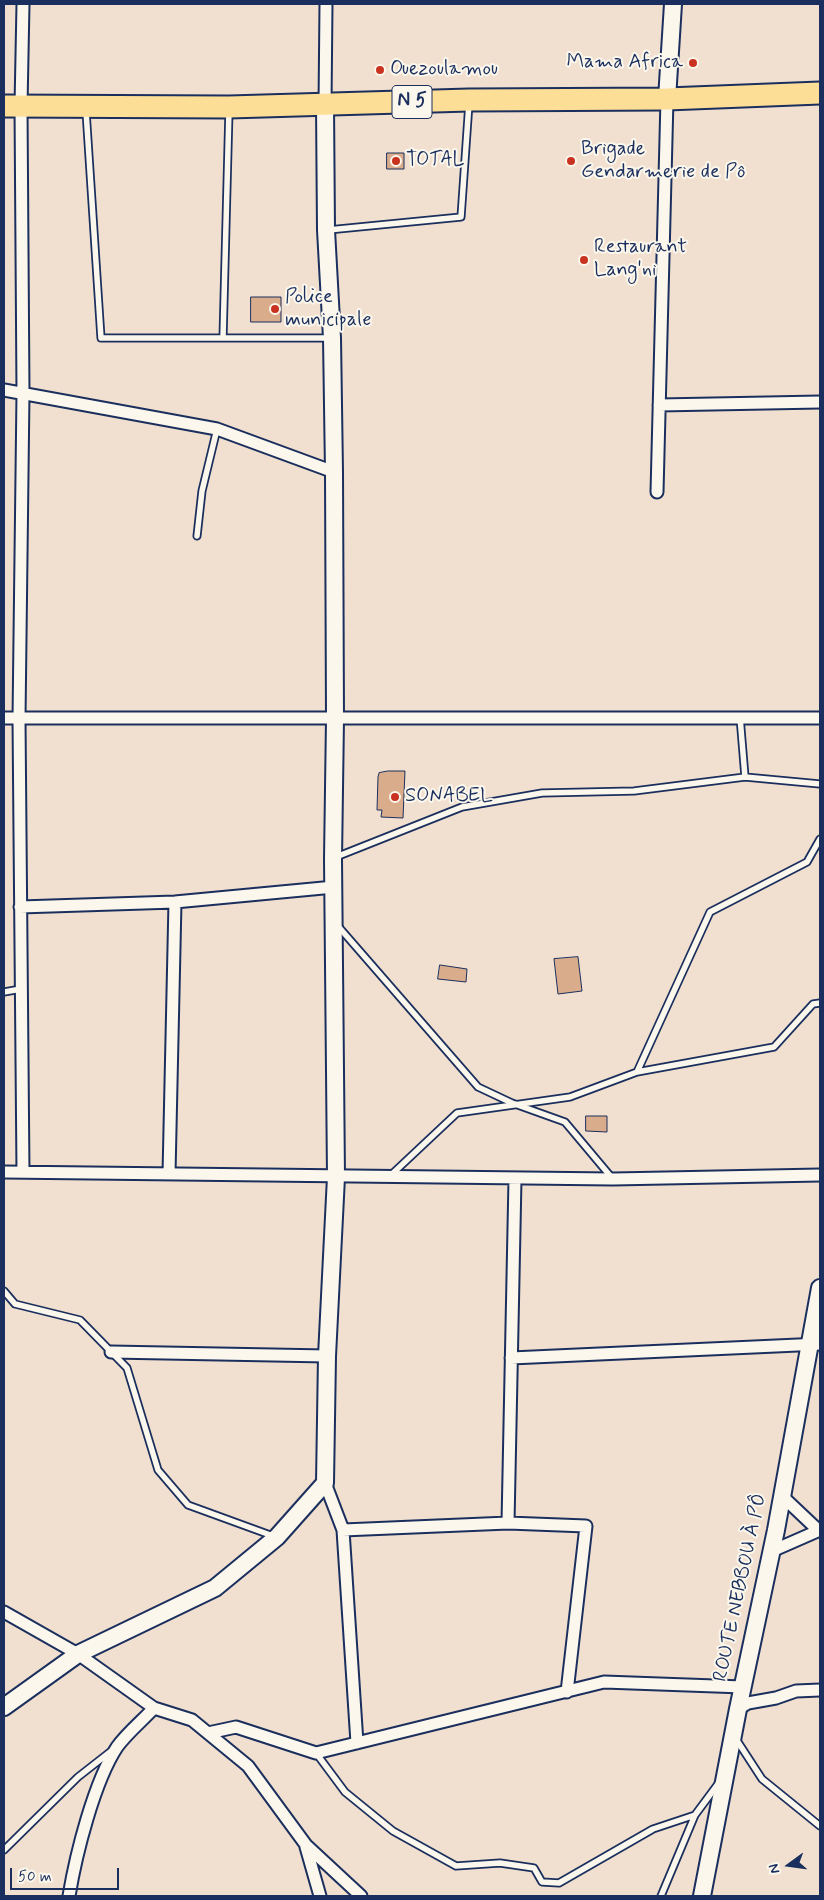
<!DOCTYPE html>
<meta charset="utf-8">
<style>
body{margin:0}
#map{position:relative;width:824px;height:1900px;overflow:hidden;background:#f1e0cf;font-family:Mynerve,sans-serif}
canvas{display:block}
.frame{position:absolute;inset:0;border:5px solid #1b2f5e;pointer-events:none}
.north{position:absolute;left:764px;top:1840px;width:50px;height:50px;-webkit-text-stroke:4px #fbf7ec;paint-order:stroke;rotate:256deg;font-size:14px;font-weight:700;line-height:20px;text-align:center;color:#1b2f5e}
.north::after{content:'';display:block;margin:auto;width:18px;height:22px;background:#1b2f5e;clip-path:polygon(50% 0,100% 100%,50% 72%,0 100%)}
.scale{position:absolute;left:10px;top:1868px;width:109px;height:22px;box-sizing:border-box;border:2px solid #1b2f5e;border-top:0;padding-left:6px;font-size:15px;line-height:18px;white-space:nowrap;color:#1b2f5e;-webkit-text-stroke:4px #fbf7ec;paint-order:stroke}
</style>
<div id="map">
<canvas width="824" height="1900"></canvas>
<div class="frame"></div>
<div class="north">N</div>
<div class="scale">50 m</div>
</div>
<script>
const c = document.querySelector('canvas').getContext('2d');
c.lineJoin = 'round';
function fill(path, color) {
  c.fillStyle = color;
  c.fill(path, 'evenodd');
}
function strokePath(path, color, width, dash) {
  c.strokeStyle = color;
  c.lineWidth = width;
  c.lineCap = dash ? 'butt' : 'round';
  c.setLineDash(dash || []);
  c.stroke(path);
}
function write(font, color, halo, rows, align = 'center') {
  c.font = font + ' Mynerve,sans-serif';
  c.lineWidth = 4;
  c.setLineDash([]);
  c.textBaseline = 'middle';
  c.strokeStyle = halo;
  c.fillStyle = color;
  for (const [text, x, y, turn = 0] of rows) {
    c.save();
    c.translate(x, y);
    c.rotate((+turn || 0) * Math.PI / 180);
    c.textAlign = isNaN(turn) ? turn : align;
    if (halo) c.strokeText(text, 0, 0);
    c.fillText(text, 0, 0);
    c.restore();
  }
}
const building = new Path2D(`
 M387,153H404V169H387Z
 M251,297H281V322H251Z
 M388,771H405L403,818L381,817L382,810H377L378,777L379,773Z
 M578,957L582,991L558,994L554,959Z
 M440,965L467,969L466,982L438,979Z
 M586,1116H607V1132L586,1131Z`);
fill(building, '#d9ac8b');
strokePath(building, '#1b2f5e', 1);
const lane = new Path2D(`
 M86,111L101,338H329
 M328,230L461,217L469,103
 M223,338L229,110
 M197,536L202,491L217,429
 M740,717L745,777L820,784
 M336,857L462,807L542,793L634,791L745,777
 M337,925L478,1087L512,1103L565,1122L612,1178
 M4,992L21,989
 M637,1072L774,1047L813,1004L820,1003
 M391,1175L457,1113L570,1097L637,1072L710,912L807,862L820,839
 M4,1291L15,1304L80,1320L127,1368L158,1470L188,1505L273,1536
 M736,1739L762,1779L820,1826
 M316,1753L345,1792L393,1831L456,1866L500,1863L534,1868L542,1882L559,1883L653,1829L695,1815L718,1784
 M4,1850L78,1777L110,1752
 M661,1896L695,1815`);
const street = new Path2D(`
 M325,105L326,4
 M4,390L217,429L334,472
 M659,405L820,402
 M657,492L667,99
 M4,718H820
 M20,907L175,902L334,887
 M4,1172L613,1179L820,1175
 M23,1172L19,719L23,393L21,106L23,4
 M169,1174L175,902
 M111,1352L327,1356
 M511,1358L820,1344
 M325,1483L343,1530L357,1743
 M782,1496L818,1530
 M508,1523L515,1179
 M343,1530L508,1523L586,1526L567,1692
 M772,1551L820,1530
 M4,1612L78,1654L154,1708L192,1720L248,1766L306,1845L361,1896
 M738,1709L748,1703L776,1698L796,1691L820,1690
 M208,1733L236,1727L316,1753L604,1682L743,1687
 M306,1847L320,1896
 M69,1896C76,1854 94,1782 117,1747C127,1733 142,1721 154,1708`);
const secondary = new Path2D(`
 M667,99L673,4
 M4,1707L78,1654L215,1588L277,1537L325,1483L327,1356L336,1177L333,859L335,719L334,472L332,338L326,230L325,105
 M702,1896L738,1709L776,1530L820,1288`);
const highway = new Path2D(`
 M4,106L229,107L469,100L667,99L820,93`);
strokePath(lane, '#1b2f5e', 9);
strokePath(street, '#1b2f5e', 15);
strokePath(secondary, '#1b2f5e', 20);
strokePath(highway, '#1b2f5e', 25);
strokePath(lane, '#fbf7ec', 5.5);
strokePath(street, '#fbf7ec', 11);
strokePath(secondary, '#fbf7ec', 16);
strokePath(highway, '#fdde96', 21);
for (const [x, y, r, color] of [
 [693,63,5,"#c8321e"],
 [380,70,5,"#c8321e"],
 [396,161,5,"#c8321e"],
 [571,161,5,"#c8321e"],
 [584,260,5,"#c8321e"],
 [275,309,5,"#c8321e"],
 [395,797,5,"#c8321e"]
]) {
  const dot = new Path2D();
  dot.arc(x, y, r, 0, 2 * Math.PI);
  c.fillStyle = color;
  c.fill(dot);
  strokePath(dot, '#fbf7ec', 2);
}
for (const [x, y, w] of [
 [412,102,40]
]) {
  const box = new Path2D();
  box.roundRect(x - w / 2, y - 16.5, w, 33, 4);
  c.fillStyle = '#fbf7ec';
  c.fill(box);
  strokePath(box, '#1b2f5e', 1);
}
write('bold 19px', '#1b2f5e', null, [
 ["N 5",412,102]
]);
write('20px', '#1b2f5e', '#fbf7ec', [
 ["Mama Africa",683,63,"right"],
 ["Ouezoulamou",390,70],
 ["Brigade",581,150],
 ["Gendarmerie de Pô",581,173],
 ["TOTAL",406,161],
 ["Restaurant",594,248],
 ["Lang'ni",594,271],
 ["Police",285,298],
 ["municipale",285,321],
 ["SONABEL",405,797]
], 'left');
write('20px', '#1b2f5e', '#fbf7ec', [
 ["ROUTE NEBBOU À PÔ",741,1588,-78]
]);
</script>
